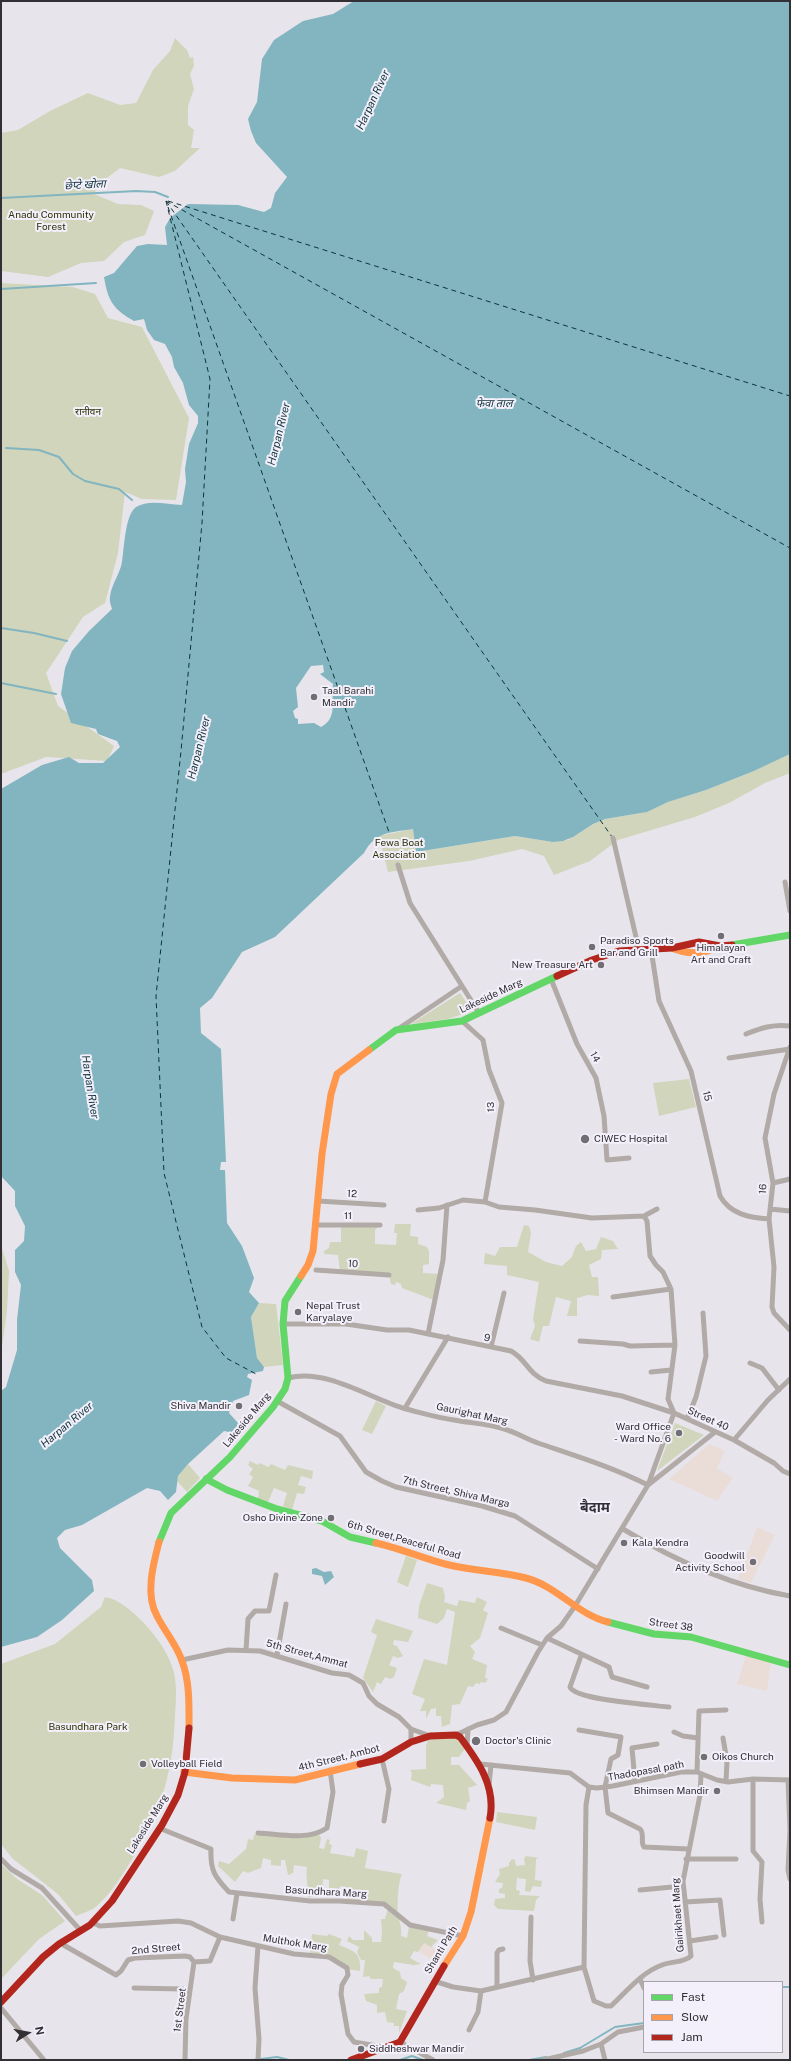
<!DOCTYPE html>
<meta charset="utf-8">
<style>
body{margin:0}
#map{position:relative;width:791px;height:2061px;overflow:hidden;background:#e7e5eb;font-family:"Public Sans",sans-serif}
canvas{display:block}
.frame{position:absolute;inset:0;border:2px solid #323034;pointer-events:none}
.legend{position:absolute;left:643px;top:1981px;width:140px;height:72px;box-sizing:border-box;background:#f3f0fb;border:1px solid #a6a3ab;margin:0;padding:5px 7px;list-style:none;font-size:12px;color:#323034}
.legend li{display:flex;align-items:center;gap:8px;height:20px}
.legend b{width:20px;border:1px solid #a6a3ab}
.north{position:absolute;left:8px;top:2013px;width:40px;height:40px;-webkit-text-stroke:3px #f3f0fb;paint-order:stroke;rotate:79deg;font-size:11px;font-weight:700;line-height:16px;text-align:center;color:#323034}
.north::after{content:'';display:block;margin:auto;width:14px;height:18px;background:#323034;clip-path:polygon(50% 0,100% 100%,50% 72%,0 100%)}
</style>
<div id="map">
<canvas width="791" height="2061"></canvas>
<div class="frame"></div>
<ul class="legend">
<li><b style="height:5px;background:#63d668"></b>Fast</li>
<li><b style="height:5px;background:#ff974d"></b>Slow</li>
<li><b style="height:5px;background:#b3261e"></b>Jam</li>
</ul>
<div class="north">N</div>
</div>
<script>
const c = document.querySelector('canvas').getContext('2d');
c.lineJoin = 'round';
function fill(path, color) {
  c.fillStyle = color;
  c.fill(path, 'evenodd');
}
function strokePath(path, color, width, dash) {
  c.strokeStyle = color;
  c.lineWidth = width;
  c.lineCap = dash ? 'butt' : 'round';
  c.setLineDash(dash || []);
  c.stroke(path);
}
function write(font, color, halo, rows, align = 'center') {
  c.font = font + ' "Public Sans","Noto Sans Devanagari",sans-serif';
  c.lineWidth = 4;
  c.setLineDash([]);
  c.textBaseline = 'middle';
  c.strokeStyle = halo;
  c.fillStyle = color;
  for (const [text, x, y, turn = 0] of rows) {
    c.save();
    c.translate(x, y);
    c.rotate((+turn || 0) * Math.PI / 180);
    c.textAlign = isNaN(turn) ? turn : align;
    if (halo) c.strokeText(text, 0, 0);
    c.fillText(text, 0, 0);
    c.restore();
  }
}
fill(new Path2D(`
 M709,1444L725,1451L717,1468L733,1478L717,1501L669,1479Z
 M757,1527L775,1535L751,1583L738,1579Z
 M746,1655L771,1661L767,1691L737,1684Z
 M424,1942L443,1954L438,1963L419,1952Z`), '#eaddd8');
fill(new Path2D(`
 M175,38L187,50L190,58L193,57L194,66L190,74L194,89L188,106V125L194,130L191,148H200L175,171L159,177L120,168L99,184L94,194L118,204L141,205L154,211L145,235L124,242L104,261L81,263L48,277L1,271V133L18,130L50,111L88,93L120,105L136,103L153,70L170,51Z
 M1,283L73,287L95,294L108,318L142,327L189,418L176,500L142,499L125,492L118,553L105,603L83,617L46,673L58,706L114,746L107,761L46,757L1,774Z
 M790,754V773L765,783L729,803L695,817L618,840L590,861L554,875L544,856L522,849L469,861L388,872L379,836L413,829L417,852L515,836L553,842L568,840L593,824L605,819L647,812L668,802L706,790L754,771Z
 M460,993L472,1011L448,1019L411,1024Z
 M689,1079L696,1107L659,1116L653,1083Z
 M395,1224H411L410,1236L418,1237V1244L427,1247L429,1251V1264L423,1265V1273L438,1274L434,1300L402,1288L401,1284L396,1282L395,1285L391,1284L389,1275L340,1272L338,1255L324,1254V1251L329,1248L330,1242H341V1226L380,1225L375,1230V1244L396,1245L397,1233H394Z
 M524,1225L529,1226L531,1233L528,1252L546,1262L562,1266L572,1257L576,1246L581,1242L586,1251L596,1249L601,1237L613,1241L618,1249L602,1250L601,1259L589,1265L592,1277H598L599,1296L588,1295L577,1298V1316H567L571,1301L556,1297L549,1326H543L539,1342L530,1339L535,1326L533,1319L539,1282L507,1275V1266L484,1264L485,1253L495,1256L500,1247H517Z
 M1,1245L9,1271L7,1311L1,1354Z
 M259,1303L276,1304L283,1365L264,1367L257,1358L251,1317Z
 M376,1401L386,1406L372,1434L362,1430Z
 M675,1423L704,1435L657,1471Z
 M250,1461L258,1465L260,1463L268,1467L271,1464L285,1470L288,1465L313,1471L312,1479L301,1476L298,1485L306,1487L304,1494L297,1493L292,1510L283,1506L287,1493L274,1488L268,1502L258,1499L259,1491L248,1486L253,1477L249,1474L253,1469L248,1465Z
 M188,1464L200,1478L187,1492L177,1481L178,1476Z
 M406,1556L417,1560L408,1587L397,1582Z
 M427,1583L443,1588L445,1597L444,1602L457,1606L459,1600L475,1603L477,1597L487,1602L483,1610L488,1613L480,1638L470,1646L475,1652L472,1659L487,1665L485,1678L488,1679L485,1683L481,1682L480,1684L476,1683L473,1687L468,1686L460,1704L452,1705L450,1724L442,1727L441,1716H436V1708L431,1709L426,1719V1711H420L425,1699L412,1694L424,1659L447,1665L455,1612L447,1609L444,1618L437,1624L418,1618L419,1606Z
 M105,1597C119,1599 133,1612 143,1622C156,1636 169,1653 174,1673C177,1686 176,1702 175,1716C173,1772 162,1808 134,1856C123,1874 113,1891 98,1905C93,1910 83,1913 76,1916L58,1894L13,1859L1,1844V1664L55,1644L101,1607Z
 M376,1619L413,1631L408,1642L394,1640L393,1645L397,1646L403,1656L398,1658L393,1656L389,1665L397,1668L394,1677L390,1679L385,1677L381,1684L377,1682L373,1692L363,1678L377,1635L371,1632Z
 M456,1735L467,1746L459,1757H451V1765H459L477,1785L468,1788L470,1801L467,1803L466,1810L436,1803L444,1797L443,1785L431,1784L430,1787L411,1780L412,1773L410,1770L426,1769V1746L430,1736Z
 M497,1812L537,1817L535,1830L496,1822Z
 M258,1833L319,1834L321,1838L319,1848L324,1849L327,1839L330,1840L329,1844L332,1845L330,1853L354,1857L356,1848L368,1851L365,1868L402,1874C398,1881 397,1907 398,1915C400,1925 402,1926 401,1936L407,1938L409,1927L429,1930L427,1936L438,1940L431,1947L424,1943L418,1952L414,1951L410,1958L421,1964L414,1965L394,1962L393,1968L400,1972L401,1978L407,1982L404,1991L399,1994L396,2009L407,2011L399,2033V2026H394V2023L387,2022L385,2012L377,2013V2005L366,2001L364,1994L379,1993V1988L382,1987L383,1979H371L369,1976L363,1977L365,1960H361L357,1952L359,1947L347,1941L349,1936L353,1940H364V1930L372,1938V1942H381L382,1931L381,1919H385L388,1908L390,1907L347,1900L349,1888L340,1886L337,1897L329,1895V1880L323,1879L322,1894L308,1898C309,1887 305,1877 307,1867L294,1865L293,1873L288,1875L285,1860H281V1866L271,1865V1860L263,1858L261,1868L248,1873L243,1871L235,1882L218,1866L219,1861L229,1864L246,1849L248,1839L253,1840L254,1835Z
 M526,1856L539,1858L536,1859L535,1880L542,1881L541,1887L533,1886L530,1892L525,1891L526,1879L517,1878L516,1890L520,1891L519,1895L540,1896L536,1900L534,1911L498,1909L494,1905L495,1899L505,1898V1894L499,1893V1889L502,1888L503,1883L495,1882L500,1874L499,1869L509,1866V1863L512,1859L515,1860L516,1866L525,1865L524,1859Z
 M1,1864L17,1879L42,1895L65,1921L39,1939L1,1979Z
 M312,1934L327,1936L329,1934L342,1939L339,1945C355,1952 361,1952 360,1971L347,1969L332,1956L310,1953Z`), '#d0d5bb');
fill(new Path2D(`
 M354,1H790V754L754,771L706,790L668,802L647,812L605,819L593,824L573,837L563,841L553,842L515,836L416,852L413,829C390,833 376,831 364,853L275,937L242,952L212,998L200,1008L201,1033L221,1049L226,1162H221L220,1170H225L227,1223L242,1246L254,1278L249,1292L259,1303L251,1317L257,1358L264,1367L263,1371L248,1374L247,1377L252,1380L249,1395L233,1401L229,1413L238,1423L234,1433L224,1431L188,1464L178,1476L176,1492L168,1500L160,1491L147,1488L82,1525L65,1530L57,1538L60,1548L92,1580L94,1591L62,1620L37,1637L1,1647V1391L6,1387L17,1350V1320L21,1285L15,1272V1250L24,1241L25,1226L15,1206V1191L1,1176V789L42,765L69,757L79,763H103L120,747L117,741L98,734L96,729L71,723L61,694L65,668L72,651L89,631L112,609C111,605 109,601 110,597C111,585 120,574 122,562C124,550 125,514 136,507C150,499 167,505 182,505L186,482L185,469L189,444L198,423V416L189,405L183,383L174,367L172,357L165,344L154,340L147,330L144,319L134,321C113,309 108,301 104,277L114,273L137,246L148,244L167,245L165,227L170,218L188,204L238,205L264,212L271,208L275,193L287,177L256,143L251,131L248,119L257,102L262,59L274,40L303,21L333,14ZM323,665L324,672L320,674L333,684C331,701 338,718 321,727L314,723L298,724V719L295,718L293,711L298,707L296,688L311,666Z
 M316,1568L324,1572L331,1571L334,1577L325,1585L322,1576L312,1574V1569Z`), '#82b5c0');
strokePath(new Path2D(`
 M1,198L136,191L155,192L168,197
 M1,289L96,283
 M6,448L39,450L59,457L73,474L85,481L119,489L132,500
 M1,628L34,633L67,641
 M1,683L56,694
 M782,1987H790
 M564,2053L580,2048L615,2027L644,2023
 M221,2060H240
 M253,2060L277,2057L289,2060
 M400,2060L412,2056L423,2060
 M529,2060L546,2057`), '#82b5c0', 2);
strokePath(new Path2D(`
 M166,201L210,379L202,523L181,751L156,996L164,1173L202,1327L226,1358L258,1375
 M166,201L612,837
 M166,201L790,548
 M168,201L790,396
 M168,207L390,835`), '#0f333a', 1, [5, 4]);
strokePath(new Path2D(`
 M613,838L636,937L637,950
 M398,865L410,903L479,1013
 M785,882L790,911
 M651,949L659,1001L691,1071L720,1196C730,1214 750,1218 769,1219
 M551,979L577,1044L596,1078L604,1116L607,1160L629,1158
 M462,1021L483,1040L489,1070L502,1103L485,1202
 M398,1029L462,986
 M746,1034C761,1028 773,1024 790,1026
 M790,1047L774,1094L765,1138L773,1183L769,1219L774,1267L772,1307L774,1313L790,1330
 M729,1058L790,1049
 M773,1183L790,1179
 M318,1201L384,1205
 M770,1209L790,1211
 M418,1210L439,1208L463,1200L485,1202L499,1207L535,1210L592,1218L644,1216L657,1209
 M316,1225H380
 M316,1270L389,1275
 M613,1297L671,1289
 M283,1324H346L387,1330H409L511,1351C527,1360 527,1373 546,1381L622,1396L674,1413L734,1440L774,1463L783,1471L790,1474
 M428,1334L443,1260L447,1205
 M580,1341L623,1344L630,1346L675,1345
 M491,1347L504,1293
 M750,1363L762,1368L779,1390
 M651,1372L671,1370
 M288,1378C327,1368 370,1399 406,1409C422,1413 438,1418 454,1420C470,1423 489,1424 504,1429C516,1432 526,1439 538,1443C576,1456 612,1467 648,1485L715,1432
 M277,1401L340,1436L366,1472L382,1481L396,1487L482,1506L515,1516L598,1569
 M405,1408L448,1337
 M687,1419L696,1397L706,1356L703,1313
 M734,1440L768,1400L790,1379
 M623,1529C674,1560 731,1586 790,1596
 M501,1628L542,1645
 M547,1638L609,1667L612,1677L647,1687
 M246,1650L248,1619L255,1611H269L276,1575
 M277,1655L286,1604
 M581,1656L570,1687C575,1700 652,1705 669,1707
 M182,1660L228,1650L260,1651L332,1673L349,1675L363,1683L369,1696L377,1704L399,1717L411,1729L430,1736
 M579,1730L621,1737L618,1755L611,1759L605,1787L608,1813L640,1829C645,1834 640,1842 644,1847L688,1849
 M674,1732L683,1736L698,1738
 M456,1735L477,1725L494,1720L506,1712L538,1652L547,1638L561,1626L575,1606L648,1485L674,1413L668,1399L675,1345L671,1289L663,1272L656,1265L650,1256L647,1221L644,1216
 M723,1738L727,1761L726,1781
 M411,1742V1729
 M467,1746L468,1729
 M382,1759L389,1789L384,1821
 M480,1764L570,1773L589,1787L597,1788L613,1786L681,1772H697L717,1780L728,1782L753,1779L790,1780
 M697,1772L699,1711L726,1710
 M753,1779V1851L762,1862L760,1899L762,1922
 M788,1780L790,1830L788,1870L790,1879
 M635,1781L632,1748L657,1744
 M489,1785L491,1765
 M589,1787L586,1805L584,1967L594,2001L606,2006H611C626,1992 642,1972 662,1965C671,1961 684,1963 691,1956L683,1881L700,1795L701,1774
 M159,1828L211,1849C210,1871 215,1877 229,1892L310,1901H339L384,1904L410,1925L463,1936
 M258,1833C280,1834 308,1841 327,1828L333,1792L330,1770
 M1,1859L11,1869L42,1888L81,1931
 M686,1859H736
 M640,1890L683,1886
 M685,1902L720,1900L724,1935
 M531,1917L530,1961L533,1980
 M233,1919L237,1894
 M93,1923L100,1926L178,1921L191,1923L220,1937
 M690,1941L716,1937
 M60,1943L116,1975L121,1971L128,1960L135,1958L185,1956L190,1957L194,1962
 M194,1962L210,1961L220,1937L294,1954L329,1957L347,1968L348,1975L342,1985L341,1994L348,2034L354,2042L383,2047
 M640,1979L644,1988
 M434,1981L453,1987L481,1991L584,1967
 M497,1987V1953L499,1950L503,1949
 M134,1988L182,1989L189,1991
 M1,2008L44,2060
 M469,2030L478,2012L481,1991
 M400,2042L433,2060
 M601,2044L605,2060
 M185,2060L186,2019L194,1962
 M258,2060L259,2039L255,1988L258,1946
 M543,2060L583,2051L601,2044L618,2032L644,2027`), '#b1aaa7', 5);
strokePath(new Path2D(`
 M732,945L790,935
 M369,1050L396,1030L462,1021L557,976
 M206,1479L227,1490L277,1509L322,1521L350,1537L376,1543
 M159,1542L171,1513L230,1457L273,1407L285,1389L288,1378L283,1324L285,1301L301,1276
 M608,1622L654,1634L691,1637L790,1665`), '#63d668', 7);
strokePath(new Path2D(`
 M672,948C688,955 704,954 720,946
 M301,1276L308,1265L313,1251L322,1154L331,1094L337,1074L369,1050
 M159,1542C153,1565 145,1595 157,1616C165,1632 177,1645 182,1661C190,1682 189,1706 189,1728
 M376,1543C399,1548 422,1558 445,1564C472,1571 500,1571 526,1578C557,1586 578,1615 608,1622
 M184,1772L232,1778L295,1780L360,1764
 M444,1966L463,1936L471,1912L490,1818`), '#ff974d', 7);
strokePath(new Path2D(`
 M557,976L592,960L619,951L672,948L699,942L720,946L732,945
 M360,1764L382,1759L411,1742L430,1736L456,1735L460,1737C478,1761 496,1786 490,1818
 M1,2002L43,1957L59,1944L90,1925L112,1901L162,1825L178,1795L185,1772L189,1728
 M351,2060L400,2042L444,1966`), '#b3261e', 7);
for (const [x, y, r, color] of [
 [314,697,4,"#716f74"],
 [721,936,4,"#716f74"],
 [592,947,4,"#716f74"],
 [601,965,4,"#716f74"],
 [585,1139,5,"#716f74"],
 [298,1312,4,"#716f74"],
 [239,1406,4,"#716f74"],
 [679,1433,4,"#716f74"],
 [331,1518,4,"#716f74"],
 [624,1543,4,"#716f74"],
 [753,1562,4,"#716f74"],
 [476,1741,5,"#716f74"],
 [704,1757,4,"#716f74"],
 [143,1764,4,"#716f74"],
 [717,1791,4,"#716f74"],
 [361,2049,4,"#716f74"]
]) {
  const dot = new Path2D();
  dot.arc(x, y, r, 0, 2 * Math.PI);
  c.fillStyle = color;
  c.fill(dot);
  strokePath(dot, '#f3f0fb', 1.5);
}
write('10px', '#2d3205', '#f3f0fb', [
 ["Anadu Community",51,215],
 ["Forest",51,227],
 ["रानीवन",88,412],
 ["Fewa Boat",399,843],
 ["Association",399,855],
 ["Basundhara Park",88,1727]
]);
write('10px', '#323034', '#f3f0fb', [
 ["Taal Barahi",322,691],
 ["Mandir",322,703],
 ["Paradiso Sports",600,941],
 ["Bar and Grill",600,953],
 ["Himalayan",721,948,"center"],
 ["Art and Craft",721,960,"center"],
 ["New Treasure Art",593,965,"right"],
 ["CIWEC Hospital",594,1139],
 ["Nepal Trust",306,1306],
 ["Karyalaye",306,1318],
 ["Shiva Mandir",231,1406,"right"],
 ["Ward Office",671,1427,"right"],
 ["- Ward No. 6",671,1439,"right"],
 ["Osho Divine Zone",323,1518,"right"],
 ["Kala Kendra",632,1543],
 ["Goodwill",745,1556,"right"],
 ["Activity School",745,1568,"right"],
 ["Doctor's Clinic",485,1741],
 ["Oikos Church",712,1757],
 ["Volleyball Field",151,1764],
 ["Bhimsen Mandir",709,1791,"right"],
 ["Siddheshwar Mandir",369,2049]
], 'left');
write('10px', '#323034', '#f3f0fb', [
 ["Lakeside Marg",491,996,-25],
 ["14",595,1057,62],
 ["15",707,1096,76],
 ["13",491,1107,-90],
 ["16",763,1189,-86],
 ["12",352,1194,3],
 ["11",348,1216],
 ["10",353,1264,4],
 ["9",487,1338,10],
 ["Gaurighat Marg",472,1414,12],
 ["Street 40",708,1419,24],
 ["Lakeside Marg",247,1420,-50],
 ["7th Street, Shiva Marga",456,1492,13],
 ["6th Street,Peaceful Road",404,1540,16],
 ["Street 38",671,1625,8],
 ["5th Street,Ammat",307,1654,15],
 ["4th Street, Ambot",339,1758,-14],
 ["Thadopasal path",646,1771,-10],
 ["Lakeside Marg",148,1824,-58],
 ["Basundhara Marg",326,1892,3],
 ["Gairikhaet Marg",678,1915,-94],
 ["Multhok Marg",295,1943,9],
 ["2nd Street",156,1949,-5],
 ["Shanti Path",441,1950,-59],
 ["1st Street",180,2010,-83]
]);
write('italic 11px', '#0f333a', '#f3f0fb', [
 ["Harpan River",373,100,-65],
 ["छेप्टे खोला",85,185,-3],
 ["फेवा ताल",494,404],
 ["Harpan River",279,434,-76],
 ["Harpan River",199,748,-76],
 ["Harpan River",90,1087,81],
 ["Harpan River",67,1425,-40]
]);
write('bold 14px', '#323034', '#f3f0fb', [
 ["बैदाम",595,1508]
]);
</script>
